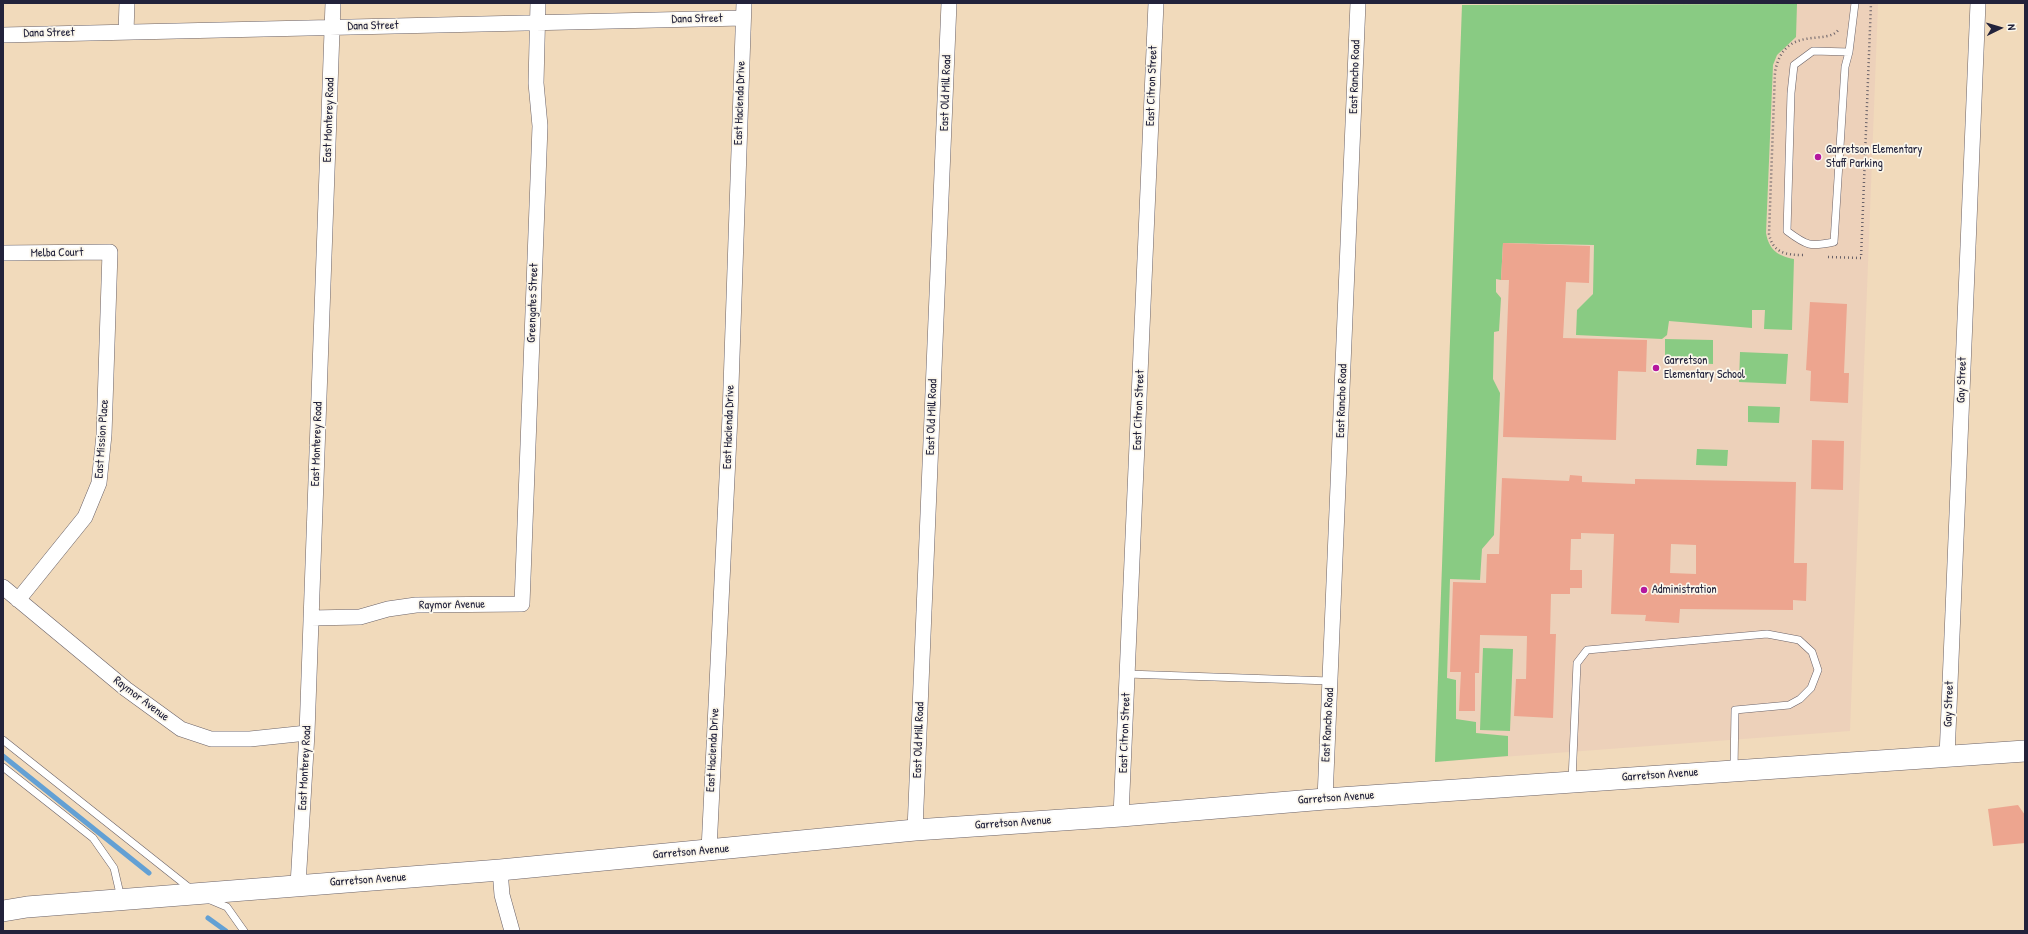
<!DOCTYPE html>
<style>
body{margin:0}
#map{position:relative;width:2028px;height:934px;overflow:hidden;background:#f1dabb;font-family:"Patrick Hand",sans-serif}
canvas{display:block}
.frame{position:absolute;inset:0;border:4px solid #22223b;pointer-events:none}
.north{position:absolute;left:1980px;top:8px;width:40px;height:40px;-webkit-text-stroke:3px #fbf7ec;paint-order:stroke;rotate:85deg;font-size:11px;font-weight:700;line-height:16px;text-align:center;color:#22223b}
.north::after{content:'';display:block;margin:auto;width:14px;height:18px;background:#22223b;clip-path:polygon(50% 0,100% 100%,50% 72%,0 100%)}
</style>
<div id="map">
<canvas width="2028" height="934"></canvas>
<div class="frame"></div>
<div class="north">N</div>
</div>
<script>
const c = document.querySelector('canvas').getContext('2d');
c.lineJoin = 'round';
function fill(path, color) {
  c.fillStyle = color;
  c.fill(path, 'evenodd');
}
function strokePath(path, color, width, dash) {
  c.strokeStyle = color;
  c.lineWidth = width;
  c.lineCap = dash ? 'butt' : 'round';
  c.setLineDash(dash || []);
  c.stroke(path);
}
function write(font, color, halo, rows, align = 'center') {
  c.font = font + ' "Patrick Hand",sans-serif';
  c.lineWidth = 3.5;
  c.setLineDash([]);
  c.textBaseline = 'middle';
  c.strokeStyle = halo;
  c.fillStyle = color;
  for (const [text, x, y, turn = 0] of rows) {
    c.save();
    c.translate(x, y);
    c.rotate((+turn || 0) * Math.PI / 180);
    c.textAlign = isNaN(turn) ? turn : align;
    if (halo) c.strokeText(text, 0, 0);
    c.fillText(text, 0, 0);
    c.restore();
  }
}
fill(new Path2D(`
 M1878,4L1850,731L1435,762L1462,5Z`), '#edd1ba');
fill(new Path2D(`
 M1797,4L1796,37L1777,55L1773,65L1766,233C1769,250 1778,256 1794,259L1792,330L1764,329L1765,310H1752V328L1669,321L1667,335L1662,339L1576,335L1577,310L1593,294L1594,245L1503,243L1501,280L1496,279V292L1501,298L1499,331L1494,332L1493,379L1500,393L1494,535L1482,549L1480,580L1450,579L1447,678L1456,680V719L1476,722V733L1508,736V756L1435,762L1462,5Z
 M1665,339L1713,340V364L1665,362Z
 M1740,352L1788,354L1786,384L1739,382Z
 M1748,406L1780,407L1779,423L1748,422Z
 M1697,449L1728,450L1727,466L1696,465Z
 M1483,648L1513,649L1510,731L1480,730Z`), '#89cb83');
strokePath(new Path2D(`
 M3,756L149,873
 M208,918L226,931`), '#63a0d4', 5);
fill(new Path2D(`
 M1503,243L1590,246L1589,283L1566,282L1563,338L1647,340L1646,372L1618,371L1616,440L1503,437L1509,280H1501Z
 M1810,302L1847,304L1844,373H1849L1848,403L1810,401L1811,371L1806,370Z
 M1812,440L1844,441L1843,490L1811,489Z
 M1570,475L1582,476V482L1635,484V479L1796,482L1794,563H1807L1806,601L1793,600V610L1680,609L1679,623L1645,621L1646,615L1611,614L1614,534L1581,533V539H1571L1570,570H1582V588H1570V594H1551L1550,634H1556L1553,718L1514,716L1516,679H1526L1527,636L1480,635L1479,673H1475V711H1459L1461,672H1450L1453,582L1486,583L1487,554H1499L1502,478L1569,481ZM1671,544L1696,545V574L1670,573Z
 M2018,805L2025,815V843L1993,846L1988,809Z`), '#eda58f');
const lane = new Path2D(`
 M1849,52L1813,51L1794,65L1791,93L1787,231C1807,246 1810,247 1834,242L1845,67L1849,52L1855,3
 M1127,674L1330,681
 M3,740L192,890
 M3,767L93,838L114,868L121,898
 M1572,781L1577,663L1587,650L1767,634L1799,640L1812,652L1818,670L1811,688L1800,699L1789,705L1735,710L1734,770
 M208,899L227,907L244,931`);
const street = new Path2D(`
 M126,32L127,3
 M3,35L743,18
 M3,253L110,252L104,435L99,483L85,517L18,600
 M3,587L126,689L181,729L211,739H250L307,733
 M311,618L360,617L388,609L416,605L522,604L540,126L536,83L538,3
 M1947,757L1978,3
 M1325,799L1358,3
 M1121,816L1156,3
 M915,830L949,3
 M709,850L730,416L744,3
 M500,870L502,895L512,931
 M298,885L307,733L333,3`);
const secondary = new Path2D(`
 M3,911L27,907L500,870L915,830L1121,816L1325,799L2025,751`);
strokePath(lane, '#6a6268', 8);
strokePath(street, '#6a6268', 16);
strokePath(secondary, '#6a6268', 22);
strokePath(new Path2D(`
 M1803,255C1786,255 1773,253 1769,234L1775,72C1784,23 1828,47 1839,29
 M1828,257L1861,258L1871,3`), '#6a6268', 2.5, [1, 3]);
strokePath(lane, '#fff', 7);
strokePath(street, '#fff', 15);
strokePath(secondary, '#fff', 21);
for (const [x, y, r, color] of [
 [1818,157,4,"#b5179e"],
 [1656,368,4,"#b5179e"],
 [1644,590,4,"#b5179e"]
]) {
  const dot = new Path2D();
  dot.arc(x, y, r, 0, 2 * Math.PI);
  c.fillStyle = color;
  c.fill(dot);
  strokePath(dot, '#fbf7ec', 1.5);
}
write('12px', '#22223b', '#fbf7ec', [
 ["Dana Street",697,19,-1],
 ["Dana Street",373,26,-1],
 ["Dana Street",49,33,-1],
 ["East Rancho Road",1355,77,-88],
 ["East Citron Street",1152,86,-88],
 ["East Old Mill Road",946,93,-88],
 ["East Hacienda Drive",740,103,-88],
 ["East Monterey Road",329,120,-88],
 ["Melba Court",57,253,-1],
 ["Greengates Street",533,303,-88],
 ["Gay Street",1962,380,-88],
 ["East Rancho Road",1342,401,-88],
 ["East Citron Street",1139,410,-88],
 ["East Old Mill Road",932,417,-88],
 ["East Hacienda Drive",729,427,-88],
 ["East Mission Place",102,439,-86],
 ["East Monterey Road",317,444,-88],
 ["Raymor Avenue",452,605,-1],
 ["Raymor Avenue",141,699,37],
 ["Gay Street",1949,704,-88],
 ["East Rancho Road",1328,725,-87],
 ["East Citron Street",1125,733,-88],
 ["East Old Mill Road",919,740,-88],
 ["East Hacienda Drive",713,750,-87],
 ["East Monterey Road",305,768,-87],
 ["Garretson Avenue",1660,775,-4],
 ["Garretson Avenue",1336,798,-4],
 ["Garretson Avenue",1013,823,-4],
 ["Garretson Avenue",691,852,-5],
 ["Garretson Avenue",368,880,-4]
]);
write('12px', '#22223b', '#fbf7ec', [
 ["Garretson Elementary",1826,150],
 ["Staff Parking",1826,164],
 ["Garretson",1664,361],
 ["Elementary School",1664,375],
 ["Administration",1652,590]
], 'left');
</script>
